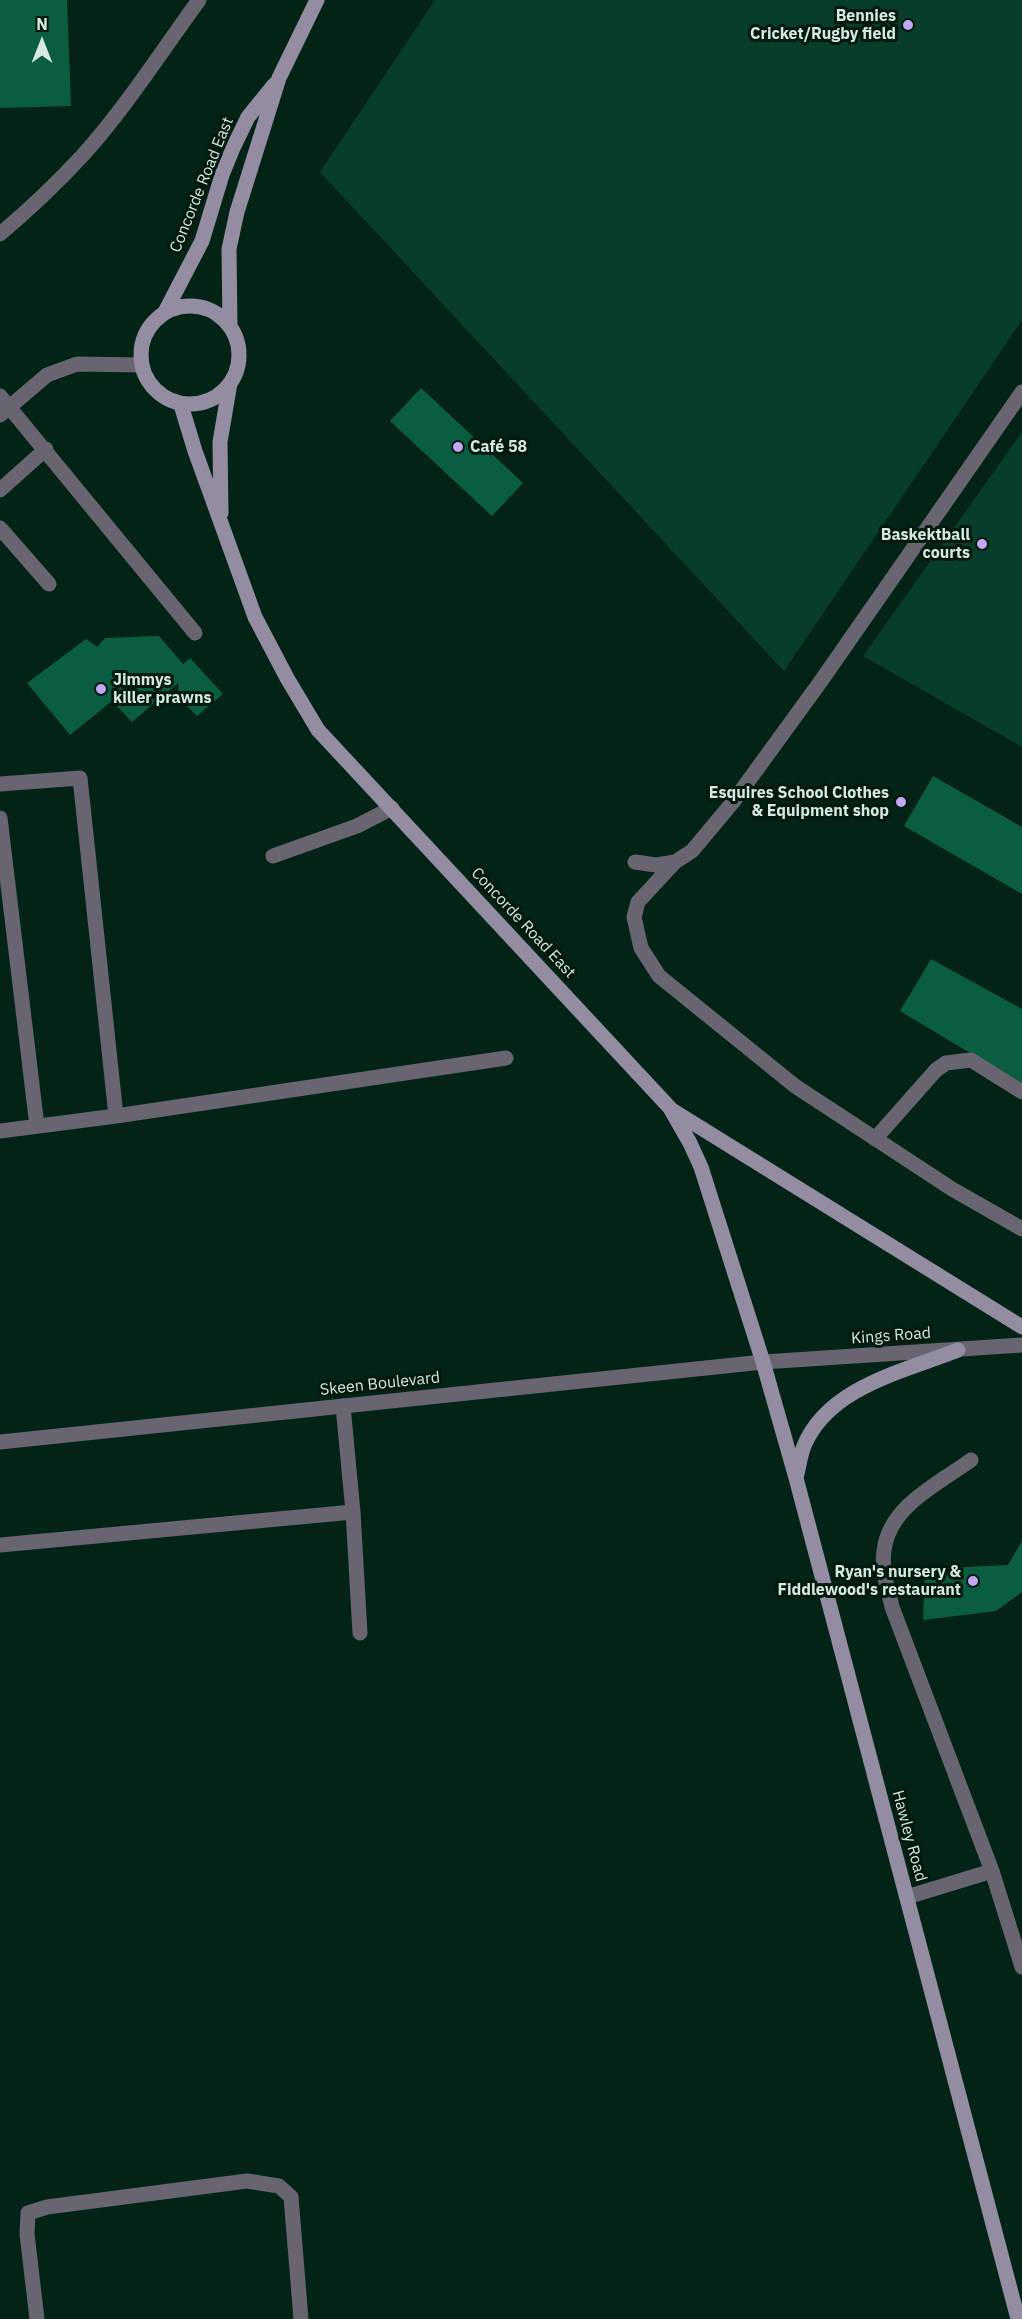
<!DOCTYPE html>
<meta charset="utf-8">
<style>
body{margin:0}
#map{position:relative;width:1022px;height:2319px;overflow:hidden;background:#032317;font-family:"IBM Plex Sans",sans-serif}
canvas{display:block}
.north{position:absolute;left:12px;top:12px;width:60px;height:60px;-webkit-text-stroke:4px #00190e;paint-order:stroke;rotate:0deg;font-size:16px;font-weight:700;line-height:24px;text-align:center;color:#d7e8df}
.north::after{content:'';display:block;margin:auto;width:21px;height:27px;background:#d7e8df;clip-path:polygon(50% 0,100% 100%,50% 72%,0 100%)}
</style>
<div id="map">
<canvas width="1022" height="2319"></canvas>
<div class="north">N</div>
</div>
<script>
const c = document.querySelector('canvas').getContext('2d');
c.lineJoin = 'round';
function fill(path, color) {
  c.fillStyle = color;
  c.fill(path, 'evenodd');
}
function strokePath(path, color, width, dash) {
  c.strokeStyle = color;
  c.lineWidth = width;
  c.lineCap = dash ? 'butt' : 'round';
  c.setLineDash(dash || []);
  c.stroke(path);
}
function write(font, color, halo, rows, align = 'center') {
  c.font = font + ' "IBM Plex Sans",sans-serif';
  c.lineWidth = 6;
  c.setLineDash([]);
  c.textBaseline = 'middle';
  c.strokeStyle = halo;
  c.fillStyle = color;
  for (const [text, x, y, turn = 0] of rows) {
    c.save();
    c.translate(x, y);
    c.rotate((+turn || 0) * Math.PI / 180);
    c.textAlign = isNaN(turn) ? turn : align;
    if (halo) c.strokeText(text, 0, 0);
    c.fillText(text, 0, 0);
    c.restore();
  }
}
fill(new Path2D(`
 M435,0H1022V320L784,671L320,172Z
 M1022,432V747L863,656Z`), '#093d2b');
fill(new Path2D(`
 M0,0H67L71,106L0,108Z
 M421,388L523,483L492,516L390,421Z
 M159,636L183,664L190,658L223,694L197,716L179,698L178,683L132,722L112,701L70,735L27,683L86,639L97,647L105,638Z
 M933,776L1022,827V894L904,826Z
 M931,959L1022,1009V1084L900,1011Z
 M1022,1541V1592L996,1611L923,1620L925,1569L1008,1565Z`), '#0b5d42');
strokePath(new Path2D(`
 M0,234C30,209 57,183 83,155C126,107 161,52 199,0
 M0,396L195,633
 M0,415L47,375L77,364L141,365
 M0,490L46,449
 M0,528L49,584
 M0,784L80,778L116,1116L0,1131
 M0,818L37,1126
 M273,856L357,826L392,808
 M635,862L656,865L675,862L692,851L733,802L821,681L1022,392
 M675,862L638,902L634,917L641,948L659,976L795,1086L952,1189L1022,1229
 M116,1116L506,1058
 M875,1139L936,1070L946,1063L971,1060L1022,1092
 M343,1406L353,1512
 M971,1460C938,1484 889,1506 884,1551C881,1569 888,1589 892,1607L992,1871L1022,1967
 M0,1545L353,1512L360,1633
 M907,1897L992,1871
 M37,2319L27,2234L28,2213L47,2207L247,2181L279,2186L291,2197L301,2319`), '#686470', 15);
strokePath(new Path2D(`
 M763,1362L1022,1345`), '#686470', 15);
strokePath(new Path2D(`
 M0,1442L763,1362`), '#686470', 15);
strokePath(new Path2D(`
 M141 355a49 49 0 1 1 98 0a49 49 0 1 1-98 0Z
 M165,312L202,241L222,175L233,148L248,117L274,85
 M230,326L229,249L237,212L279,78L317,0
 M181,405L195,451L255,617L287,678L318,730L670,1108L690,1143L701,1167L763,1362L796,1478L1018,2319
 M221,513L220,442L230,383
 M672,1110L1022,1327
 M796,1478C799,1467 800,1456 804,1446C828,1387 905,1371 958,1350`), '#948da1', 15);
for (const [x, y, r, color] of [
 [908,25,6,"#c4a7f1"],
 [458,447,6,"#c4a7f1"],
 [982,544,6,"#c4a7f1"],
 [101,689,6,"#c4a7f1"],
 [901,802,6,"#c4a7f1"],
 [973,1581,6,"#c4a7f1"]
]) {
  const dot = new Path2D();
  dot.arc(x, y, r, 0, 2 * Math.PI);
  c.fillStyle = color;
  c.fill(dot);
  strokePath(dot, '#00190e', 2);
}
write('bold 16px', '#d7e8df', '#00190e', [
 ["Bennies",896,16],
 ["Cricket/Rugby field",896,34],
 ["Café 58",470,447,"left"],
 ["Baskektball",970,535],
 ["courts",970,553],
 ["Jimmys",113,680,"left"],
 ["killer prawns",113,698,"left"],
 ["Esquires School Clothes",889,793],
 ["& Equipment shop",889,811],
 ["Ryan's nursery &",961,1572],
 ["Fiddlewood's restaurant",961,1590]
], 'right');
write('16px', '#d7e8df', '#00190e', [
 ["Concorde Road East",202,185,-68],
 ["Concorde Road East",523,923,47],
 ["Kings Road",891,1336,-4],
 ["Skeen Boulevard",380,1384,-6],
 ["Hawley Road",909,1836,75]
]);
</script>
